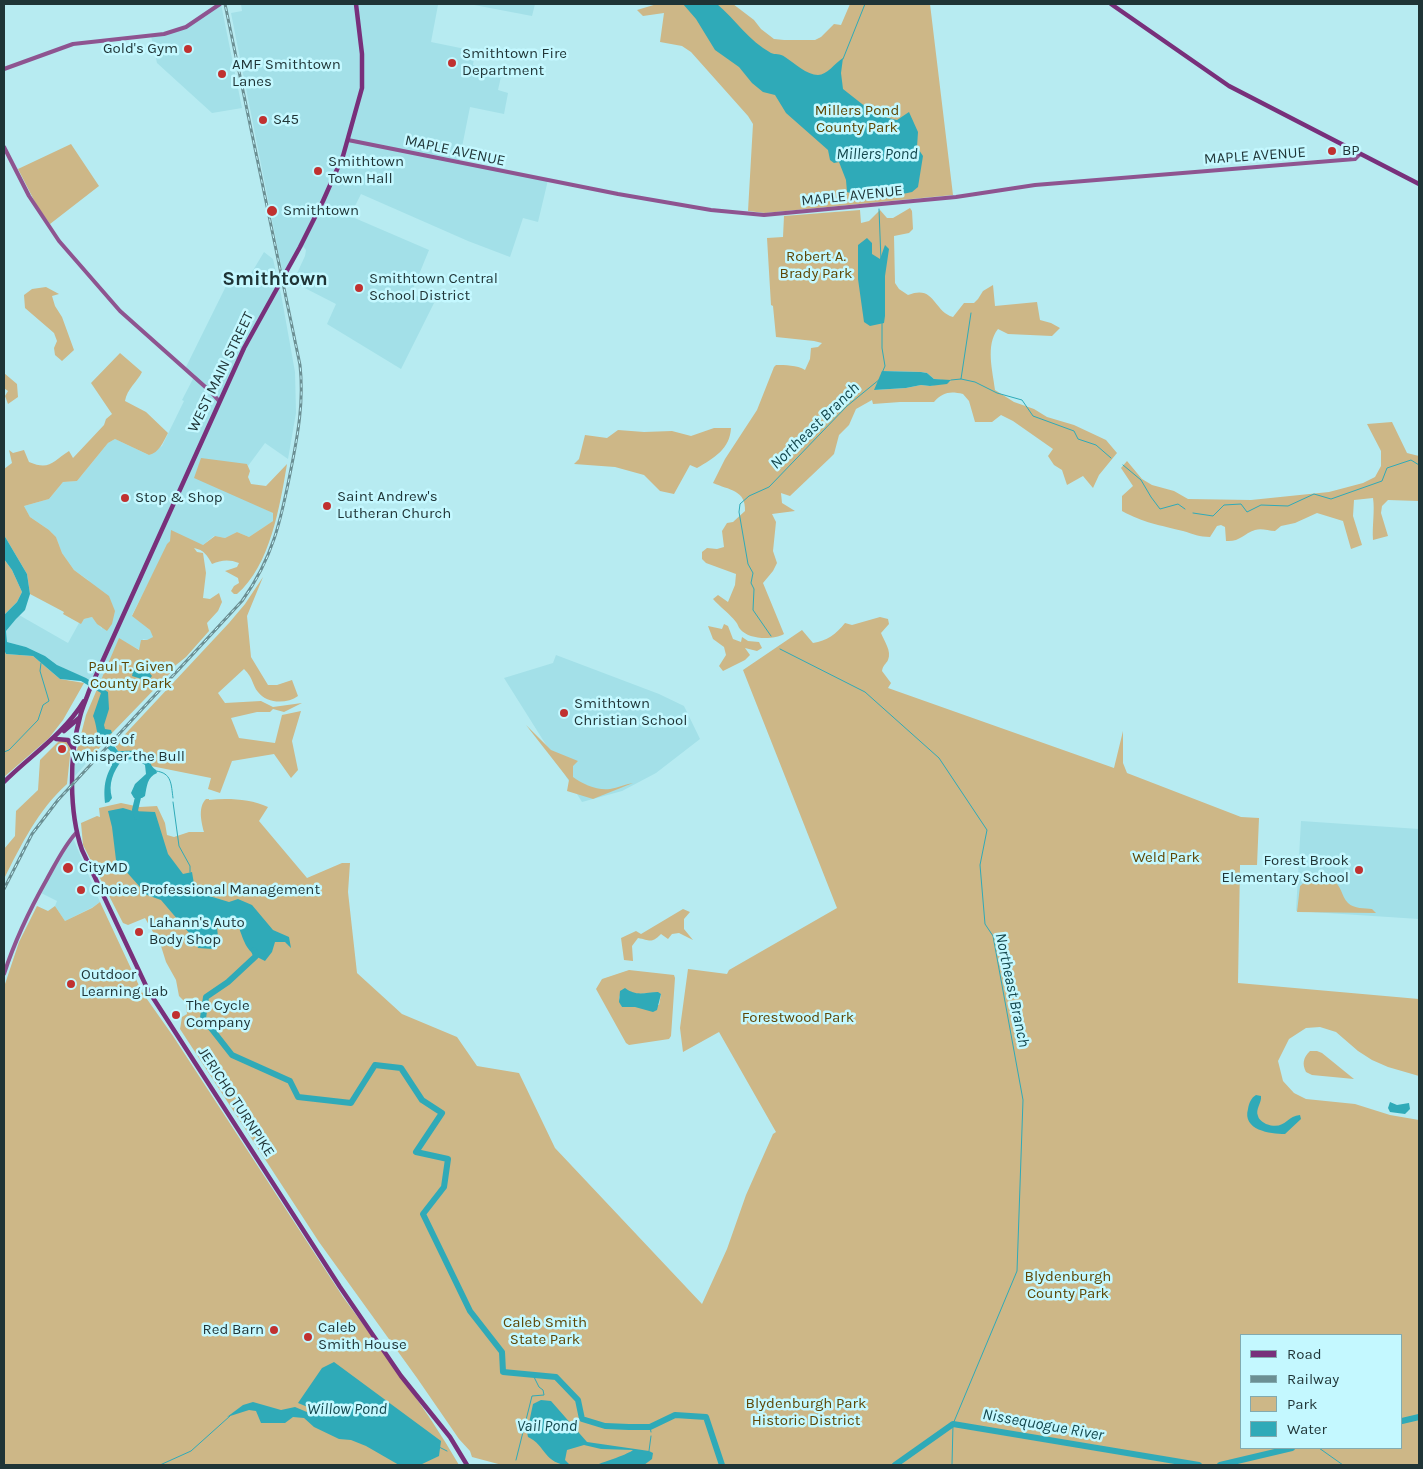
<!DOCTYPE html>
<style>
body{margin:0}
#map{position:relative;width:1423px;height:1469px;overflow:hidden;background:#b7ebf1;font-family:Karla,sans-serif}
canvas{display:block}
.frame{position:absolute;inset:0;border:5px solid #1f3436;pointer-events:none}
.legend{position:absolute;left:1240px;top:1334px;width:162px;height:115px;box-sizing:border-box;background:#c4f8ff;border:1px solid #82aaaf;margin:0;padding:6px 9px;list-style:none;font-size:15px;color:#1f3436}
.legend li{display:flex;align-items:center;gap:10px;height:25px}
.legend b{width:25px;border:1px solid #82aaaf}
</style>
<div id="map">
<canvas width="1423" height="1469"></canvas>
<div class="frame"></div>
<ul class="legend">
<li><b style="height:6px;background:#78307b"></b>Road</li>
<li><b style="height:6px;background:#6b8f93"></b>Railway</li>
<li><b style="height:14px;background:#cdb787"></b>Park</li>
<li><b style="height:14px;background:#2faab8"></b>Water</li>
</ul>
</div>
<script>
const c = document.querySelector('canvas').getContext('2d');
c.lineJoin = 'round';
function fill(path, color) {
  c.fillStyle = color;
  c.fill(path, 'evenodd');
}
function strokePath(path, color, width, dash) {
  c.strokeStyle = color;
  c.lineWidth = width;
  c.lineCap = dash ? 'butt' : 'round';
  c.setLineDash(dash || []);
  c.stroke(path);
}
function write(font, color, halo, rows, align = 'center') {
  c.font = font + ' Karla,sans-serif';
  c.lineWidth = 5;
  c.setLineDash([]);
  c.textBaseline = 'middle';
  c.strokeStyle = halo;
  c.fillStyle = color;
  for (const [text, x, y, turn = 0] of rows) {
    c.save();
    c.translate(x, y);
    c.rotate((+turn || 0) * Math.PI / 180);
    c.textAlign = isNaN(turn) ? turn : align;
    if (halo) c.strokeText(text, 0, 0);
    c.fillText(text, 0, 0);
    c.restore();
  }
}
fill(new Path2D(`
 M221,4L242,108L212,113L157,63L151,36L186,28Z
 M241,4H436L438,5L431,42L475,51L473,65L502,72L498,90L508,93L504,114L470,107L459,162L548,180L538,222L523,218L510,257L468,241L361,194L350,216L429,250L411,294L434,303L401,369L327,324L336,304L293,282L305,256L306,250L302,245L284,280L231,13L242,11Z
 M469,4H535L532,16Z
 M264,252L273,259L281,294L295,372L296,413L288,459L265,443L248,466L247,464L244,498L273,513V521L249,537L237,532L225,538L214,536L203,545L170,541L132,615L150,630L154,637L147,640L143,639L140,650L119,639L99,685L57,665L45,656L26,647L7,642L6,631L19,615L68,643L79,623H81L84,619L92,617L102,629L88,580L74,570L62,553L56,537L49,530L30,517L24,506L49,499L63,482L77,481L108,443L115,439L149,455L162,446L184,401L182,400L195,375L186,367L232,274L246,282Z
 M556,655L659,694L684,706L700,739L656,773L622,791L582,802L504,678L553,663Z
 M76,754L91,758L75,776V765Z
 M1301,821L1419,829V919L1296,911Z
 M73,838L100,902L93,907L65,921L55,906L57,901L41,893L65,848Z`), '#a3e0e8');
fill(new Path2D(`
 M657,4H733L754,20L761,29L774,39L784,40H815L821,37L834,24L841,25L850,4H930L953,195L765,213L748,211L753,124L748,116L691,52L682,46L660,42L664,13L643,16L637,10Z
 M71,144L99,186L50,224L37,206L18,169Z
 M910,208L912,211L913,229L909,233L894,236L895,283L899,289L908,295C935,284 933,311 953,317L964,303H974L978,299L983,291L993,285L995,306L1037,302L1040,320L1051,323L1060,328L1052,336L1008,334L998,329C985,345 993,372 995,390L1014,402L1034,409L1047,417L1074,425L1106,440L1117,453L1099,475L1093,488L1083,476L1067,485L1062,470L1054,465L1048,456L1053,449L1013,421L1001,415L992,422H975L969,401L963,394C950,391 943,392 934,402H900L873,404L872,400L856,409L849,425L839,435L834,454L830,458L790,496L781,493L782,503L795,511L772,514L776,522L773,551L777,563L773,571L763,583L784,634C773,640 749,640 740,629C738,627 738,624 736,622C730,614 720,607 713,599L718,595L728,602L735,585L736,574L706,563L702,559V552L707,548L717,549L724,547L722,531L727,523L733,522L745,511C746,490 729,490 713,483L725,459L757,410L774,367L776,365C785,365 797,365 805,370L810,359L811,348L818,347L822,343L814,341L776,337L773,306L771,305L767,238L783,237L784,216L860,210L861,223L869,221L880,210L887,218H893ZM883,371L921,372L927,373L934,379L951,381L930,386L921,385L906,388L875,390Z
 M46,287L59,294L52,296L55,306L62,317L74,350L62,361L55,355L54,348L57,341L54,333L25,308L24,295L32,289Z
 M120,353L142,372C137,382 127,389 125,401L146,412L168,433C163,442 159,453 149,455L115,439L108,443L77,481L63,482L49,499L24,506L30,517L49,530L56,537L62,553L74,570L109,596L115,611L112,624L107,631L97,624L92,617L84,619L81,624L63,614L64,612L30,594L27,574L4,535V469L12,463L9,450L13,453L24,450L29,462C50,471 53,461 69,451L73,458L104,425L106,419L112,414L91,383Z
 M4,373L17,384L18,397L8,404L5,396L8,391L4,388Z
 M1392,422L1407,453L1419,456V501L1388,500L1382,506L1381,513L1388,536L1373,540C1372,526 1375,511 1373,498L1354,500L1353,516L1362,545L1351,549L1343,521L1317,513L1295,523L1281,526L1275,531C1268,531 1262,528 1255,530C1243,534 1240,542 1226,541L1225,527L1221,525L1217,526L1210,537C1200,537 1193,534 1183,531C1159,525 1144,523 1122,511V496L1133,486L1121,468L1127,461L1142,479L1152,485L1174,491L1188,499L1251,500L1329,492L1363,483L1375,477L1381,466V451L1367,424Z
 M714,428H731C730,449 714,458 697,468L690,465L674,494L660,491L644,475L615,467L574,464L579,459L585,435L607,438L618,430L644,432L672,431L691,436Z
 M201,458L247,464L250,471L248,477L251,484L266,486L287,464C280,506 270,566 237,594H234L231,591L234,586L239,583L238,578L225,571L237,567L239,563C229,559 221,560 212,564C207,555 204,550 194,548L197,552L203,553L206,573L203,598L210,599L219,593L222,602L218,611L207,623L209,631L186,657L171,669L173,670L112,733L91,758L76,754L86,715L119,638L139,650L141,640H147L153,637L150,630L132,616L167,544L170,541L171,530L203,545L215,536L225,538L237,532L249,537L273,521V513L194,478Z
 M4,559L12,570L22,592L17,602L4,615Z
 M263,577L247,616L251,657L268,685H277L292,680L298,696C287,704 267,704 258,692C252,685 254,679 244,669L218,693L225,703L261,701L273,707L302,703L284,712L273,709L270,712H257L231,718L239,738L275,743L282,715L301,711L292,741L298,770L291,778L274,754L232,761L220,793L208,789L211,778L151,766C143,748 136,752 118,751L115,745L229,623L245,604Z
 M880,617L888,619L889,624L881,633C884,641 892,651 888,660C886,664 883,665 882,671L891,683L888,688L1114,768L1123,731V763L1127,773L1241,817L1259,818L1257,865H1240L1238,983L1419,999V1076L1388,1067L1372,1060L1358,1051L1336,1032L1320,1027L1306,1028L1289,1039L1278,1061L1283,1081L1294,1093L1306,1099L1355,1104L1390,1115L1419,1120V1465H502L472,1457L470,1451L459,1439L417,1378L319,1242L180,1029L182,1017L187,1014L186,1003L179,996L176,980L166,962L161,946L145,918L128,925L123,923L83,845L81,823L97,816L100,817L99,808L121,803L140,807L157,806L165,823L167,835L174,837L189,832H204C201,821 198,807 206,799H209V800C228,798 250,799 268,807L259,821L307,878L342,863H350L348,892L357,973L402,1014L457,1037L477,1066L519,1073L555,1148L702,1304L727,1249L746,1195L773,1134L776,1132L719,1032L683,1052L680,1028L688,969L727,974L729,970L837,908L743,670L802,630L813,643C827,641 836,634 845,623L852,625ZM1242,1335H1402V1448H1242Z
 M724,624L728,626L733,639L741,642L742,637L748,641L759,642L762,648L757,651L745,648L750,655L745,660L723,671L719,666L726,655L724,647L713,639L708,626L722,629Z
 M4,650L6,654L33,656L60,679L84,683L63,720L49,738L4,777Z
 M526,725L551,750L578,761L573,766V777C582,784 598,791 610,789C618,788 625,784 633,783L593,799L567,791L569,780Z
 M59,741H69L71,746L67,784C38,810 21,845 4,879V849L15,836L16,811L38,790L40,760Z
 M1332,880C1342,885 1341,896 1348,903C1354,909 1365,908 1372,909L1376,913L1297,912L1300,886L1306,881Z
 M100,902L142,992L173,1036L343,1297C383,1352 425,1406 459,1465H4V987L19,942L37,906L48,911L55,906L65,921L92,908Z
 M683,909L690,912L684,919V929L693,940L679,933L672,934L668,939L661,934C651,944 650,940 638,938L632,946L633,961L624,960L621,938L636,931L641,934Z
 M629,970L674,975L675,978L671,1036L669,1039L629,1045L626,1043L596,989L602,979ZM628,991C641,998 648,990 661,994L659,1005L622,1007L619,998L620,995Z
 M1310,1051H1317L1322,1053L1354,1079L1312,1075L1306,1072C1302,1064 1303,1058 1310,1051Z`), '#cdb787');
fill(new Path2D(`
 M683,4H717C735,19 749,41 771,53C775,55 780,53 785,57C794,63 807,75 818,75C827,75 835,63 843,58L841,73L843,89L876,115L897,120L909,112L918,132L917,147L923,156L918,187L912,192L898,195L883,191L856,195L847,192L846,180L839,162L834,163L830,160L828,150L786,113L775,95L763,92L752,83L739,67L715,50L696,19Z
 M867,238L872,243V254L880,259L885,245L889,249L885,276V316L884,323L870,326L864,322L858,279V245Z
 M882,371L921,372L927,373L934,379L951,380L947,384L930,386L921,385L906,388L874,390Z
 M4,535L27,574L30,594L25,610L16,619L6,631L7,642L26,647L45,656L57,665L86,678L108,692L109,709L104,725L105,729L111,730L112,733L106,736L118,751C127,751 140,749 147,756C151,762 150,766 156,770L157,773C147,777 147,786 145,796L142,798H134L131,793L135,784L146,774L145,765L136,759L122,760C113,772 108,784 112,798L109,802L105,803C104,793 104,785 107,776C109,770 114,763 113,757C112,749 105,748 101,742C96,734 97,725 93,716L101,693L81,681L60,679L33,656L6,654L4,650V615L17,602L22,592L12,570L4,559Z
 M135,663L143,665L152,676L148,681L132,676Z
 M123,808L133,811L155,812L168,854L183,874L192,872L194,884L206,895L229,902L238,899L252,905L273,930L289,937L291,948L285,942H275L272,952L265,961C246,952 245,944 238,925L225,922L217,927L218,937L213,949L198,948L196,941L161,900L147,895L116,860L112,827L108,811Z
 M625,988C637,997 645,992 658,992L661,994L657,1010L653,1012L635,1007H622L619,1002L620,991Z
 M1256,1095L1261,1096C1262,1103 1255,1109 1258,1116C1259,1120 1263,1122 1266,1124C1285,1131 1286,1116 1300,1115L1301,1119L1285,1134C1270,1134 1242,1130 1248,1109C1249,1103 1251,1098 1256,1095Z
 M1390,1102L1397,1105L1409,1103L1410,1109L1405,1114L1390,1112L1388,1108Z
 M334,1362L441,1441L439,1456L420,1465H399L366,1446L351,1440L339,1439L314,1427L304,1418L293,1417L285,1423H261L256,1411L249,1410L227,1417L243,1405L253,1402L281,1410L295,1407L314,1415L315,1410L298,1403L322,1368Z
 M541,1400L551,1401L587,1442L649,1451L653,1453L652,1459L644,1465H596C604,1462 629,1454 633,1450L601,1449L584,1445L567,1450L565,1460L570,1465C544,1465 546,1445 528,1437L527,1432L533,1404Z`), '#2faab8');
strokePath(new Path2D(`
 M843,59L865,4
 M879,209L881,261
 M882,373L885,366L882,348V323
 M961,379L975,382L997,393L1022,400L1033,416L1074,431L1078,439L1096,445L1111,458
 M951,380L961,379L971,313
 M1123,465L1141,480L1151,497L1160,509L1178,504L1185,509
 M1193,513L1213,516L1224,505L1241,504L1247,512L1261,505L1288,506L1314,494L1331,499L1382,481L1387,468L1411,460L1419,465
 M771,636L753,610L754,589L751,583L753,573L748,564L739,512L740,504L749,496L769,487L847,406L880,379
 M780,649L865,692L939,758L987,830L980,865L985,924L993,936L1023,1100L1017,1271L953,1424L952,1465
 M4,752L9,750L38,720L43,705L49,701L40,671L41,663
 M156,771C172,773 171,784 173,798
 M173,802L179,846L190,866V872
 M650,1427L651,1432
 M439,1447L447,1451
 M1319,1448L1343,1465
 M649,1451L651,1436
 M516,1460L532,1396L544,1395L543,1390L539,1387L533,1375
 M160,1465L191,1451L230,1416`), '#2faab8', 1);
strokePath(new Path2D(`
 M137,817L135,810L139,793
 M254,950L256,956L228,982L206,997L203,1018L232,1055L290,1081L298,1097L351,1103L375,1065L401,1068L422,1100L442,1113L416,1152L448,1159L444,1187L423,1214L470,1311L502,1352L503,1372L556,1377L578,1400L582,1419L605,1426L629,1427H650L675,1415L706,1417L722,1465
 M1402,1421L1419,1417
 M895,1465L953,1424L1199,1465
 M1220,1465L1292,1448`), '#2faab8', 6);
strokePath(new Path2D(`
 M4,69L73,44L164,34L186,27L220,4
 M348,140L618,194L711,210L764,215L956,197L1035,185L1355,159L1360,154
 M4,147L29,196L59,241L120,311L211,392L219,401
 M4,974C15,940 30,909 47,879C56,863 64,846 76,833`), '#8e5490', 4);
strokePath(new Path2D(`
 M356,4L362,54V88L343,156L323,201L300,247L244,348L89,691C86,700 82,708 80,717C69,755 69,813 82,850L148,990L340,1287L401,1376L450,1437L467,1465
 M1111,4L1229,86L1419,184
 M64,731L79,718
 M56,739L68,740L74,750
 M4,782C31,755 63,735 84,701`), '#78307b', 4.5);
const rail = new Path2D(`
 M4,889L32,834L58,800L242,601C273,558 281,520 291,469C298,434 304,401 300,365L225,4`);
strokePath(rail, '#6b8f93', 3);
strokePath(rail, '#c4f8ff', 1, [4]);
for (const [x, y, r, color] of [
 [188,49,5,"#c03130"],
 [452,63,5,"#c03130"],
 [222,74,5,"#c03130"],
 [263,120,5,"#c03130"],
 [1332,151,5,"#c03130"],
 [318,171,5,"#c03130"],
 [272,211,6,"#c03130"],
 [359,288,5,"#c03130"],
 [125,498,5,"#c03130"],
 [327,506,5,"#c03130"],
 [564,713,5,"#c03130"],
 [62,749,5,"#c03130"],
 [68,868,6,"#c03130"],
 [1359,870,5,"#c03130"],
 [81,890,5,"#c03130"],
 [139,932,5,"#c03130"],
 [71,984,5,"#c03130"],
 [176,1015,5,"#c03130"],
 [274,1330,5,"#c03130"],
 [308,1337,5,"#c03130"]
]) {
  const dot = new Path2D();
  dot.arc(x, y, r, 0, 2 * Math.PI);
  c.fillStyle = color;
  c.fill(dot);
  strokePath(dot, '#c4f8ff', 2);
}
write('15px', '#1f3436', '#c4f8ff', [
 ["Gold's Gym",178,49,"right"],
 ["Smithtown Fire",462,54],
 ["Department",462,71],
 ["AMF Smithtown",232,65],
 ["Lanes",232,82],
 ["S45",273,120],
 ["BP",1342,151],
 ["Smithtown",328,162],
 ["Town Hall",328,179],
 ["Smithtown",283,211],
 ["Smithtown Central",369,279],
 ["School District",369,296],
 ["Saint Andrew's",337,497],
 ["Lutheran Church",337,514],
 ["Stop & Shop",135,498],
 ["Smithtown",574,704],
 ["Christian School",574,721],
 ["Statue of",72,740],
 ["Whisper the Bull",72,757],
 ["Forest Brook",1349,861,"right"],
 ["Elementary School",1349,878,"right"],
 ["CityMD",79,868],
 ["Choice Professional Management",91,890],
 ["Lahann's Auto",149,923],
 ["Body Shop",149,940],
 ["Outdoor",81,975],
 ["Learning Lab",81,992],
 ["The Cycle",186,1006],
 ["Company",186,1023],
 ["Caleb",318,1328],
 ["Smith House",318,1345],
 ["Red Barn",264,1330,"right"]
], 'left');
write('15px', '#5e4605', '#c4f8ff', [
 ["Millers Pond",857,111],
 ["County Park",857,128],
 ["Robert A.",816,257],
 ["Brady Park",816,274],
 ["Paul T. Given",131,667],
 ["County Park",131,684],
 ["Weld Park",1166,858],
 ["Forestwood Park",798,1018],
 ["Blydenburgh",1068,1277],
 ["County Park",1068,1294],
 ["Caleb Smith",545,1323],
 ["State Park",545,1340],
 ["Blydenburgh Park",806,1404],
 ["Historic District",806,1421]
]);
write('15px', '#1f3436', '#c4f8ff', [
 ["MAPLE AVENUE",455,151,12],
 ["MAPLE AVENUE",1255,156,-4],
 ["MAPLE AVENUE",852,196,-6],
 ["WEST MAIN STREET",221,372,-64],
 ["JERICHO TURNPIKE",236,1102,57]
]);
write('italic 16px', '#14484e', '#c4f8ff', [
 ["Millers Pond",877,154],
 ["Northeast Branch",815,426,-44],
 ["Northeast Branch",1012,990,78],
 ["Willow Pond",347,1409],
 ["Nissequogue River",1043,1425,10],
 ["Vail Pond",547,1426]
]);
write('bold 20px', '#1f3436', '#c4f8ff', [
 ["Smithtown",275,279]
]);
</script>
